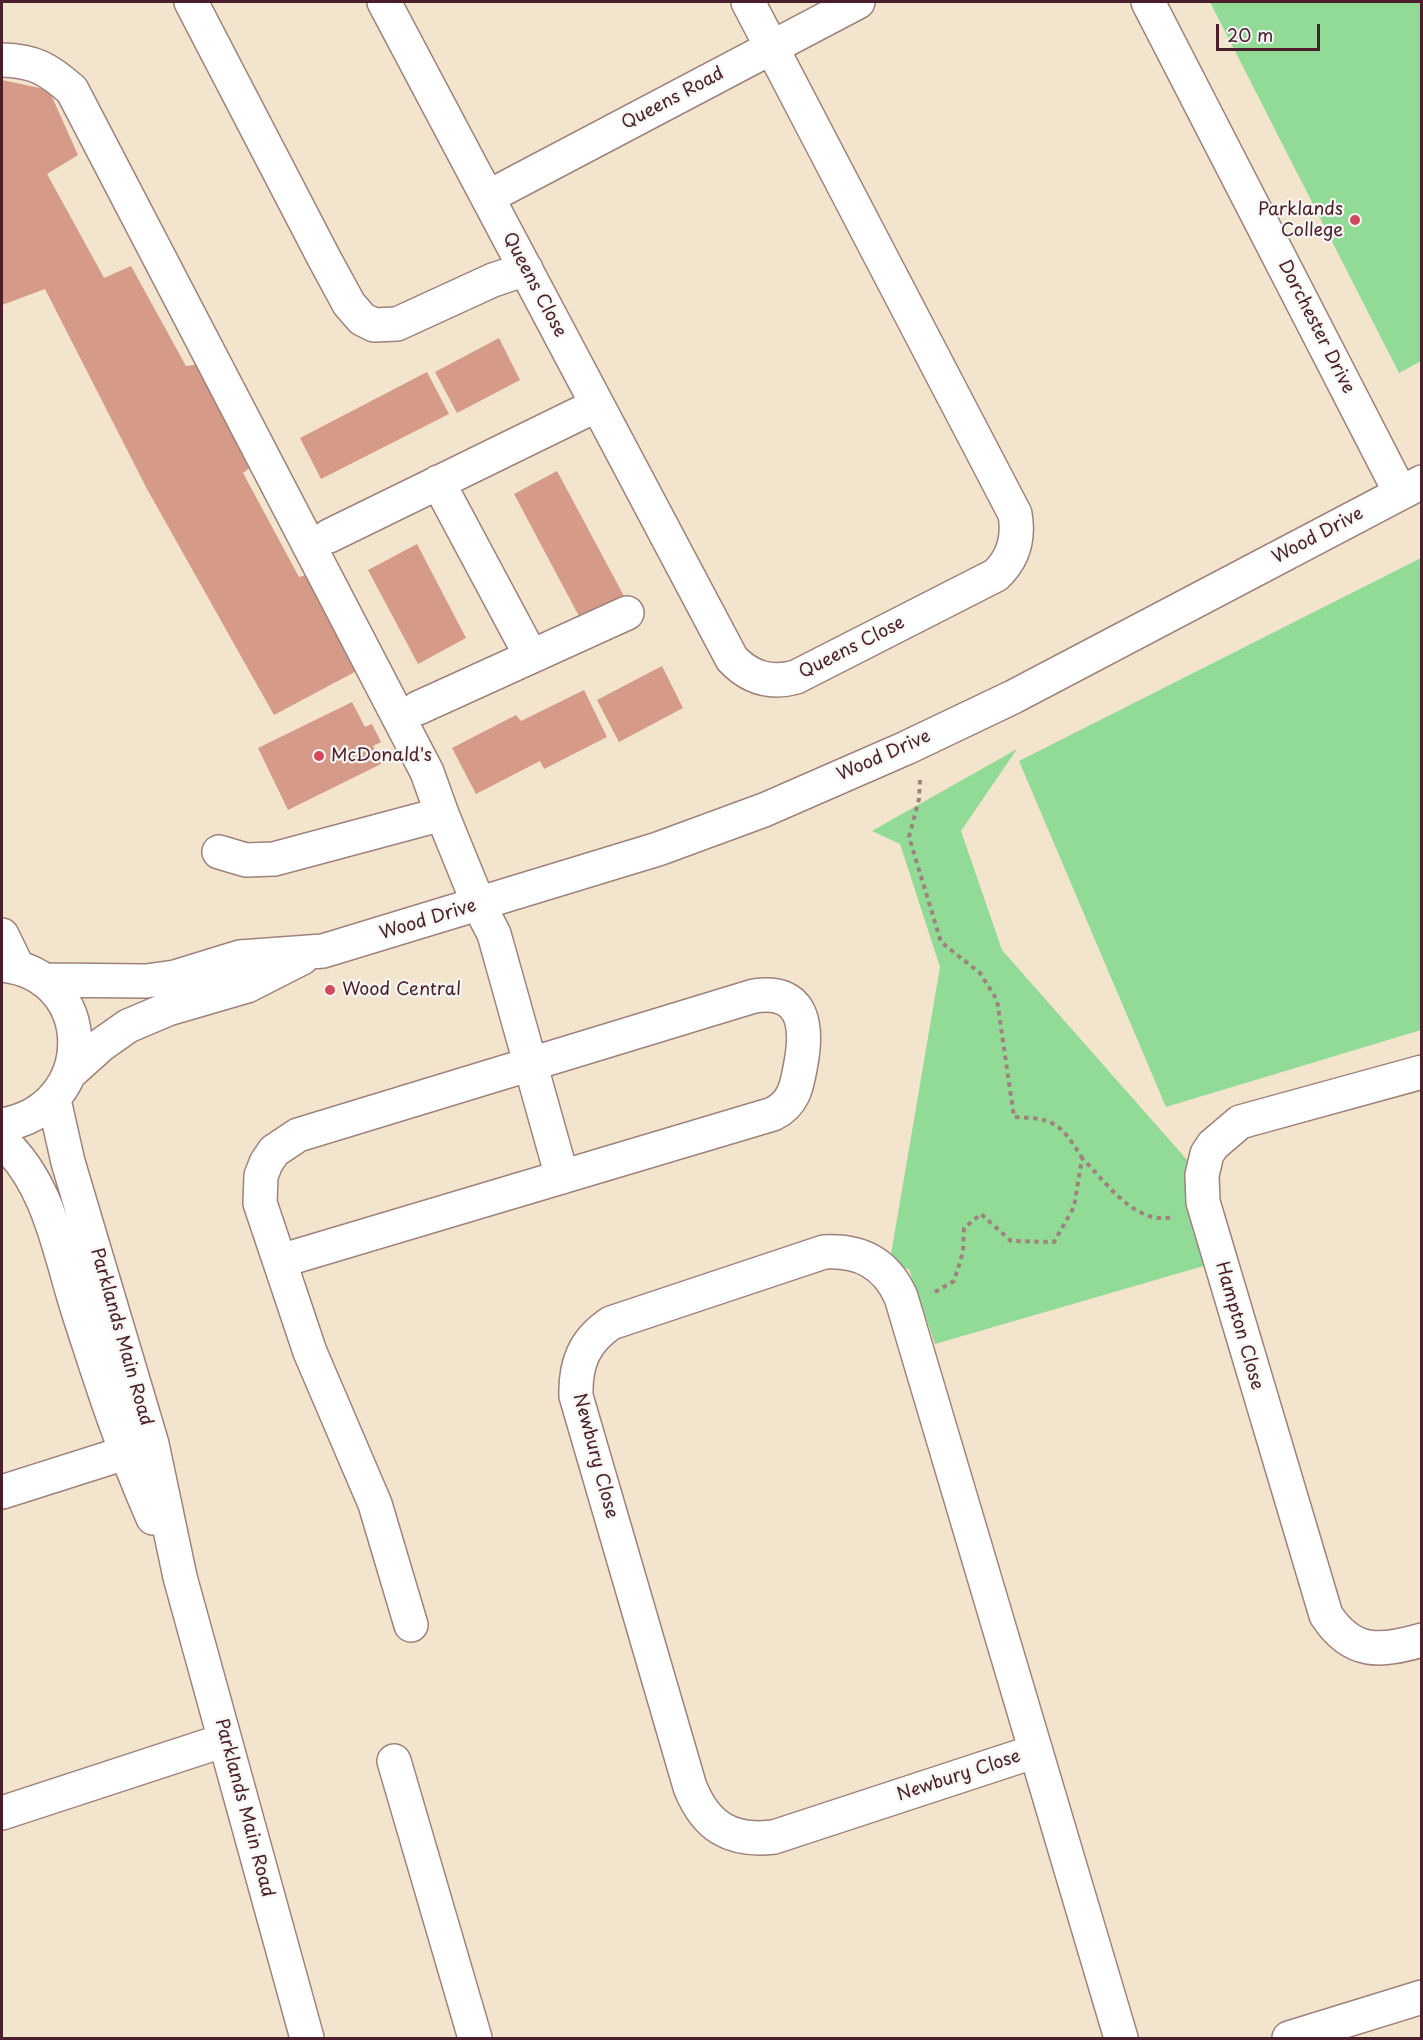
<!DOCTYPE html>
<style>
body{margin:0}
#map{position:relative;width:1423px;height:2040px;overflow:hidden;background:#f3e4cd;font-family:"Playpen Sans",sans-serif}
canvas{display:block}
.frame{position:absolute;inset:0;border:3px solid #4a1f2b;pointer-events:none}
.scale{position:absolute;left:1216px;top:24px;width:104px;height:27px;box-sizing:border-box;border:3px solid #4a1f2b;border-top:0;padding-left:8px;font-size:18px;line-height:21px;white-space:nowrap;color:#4a1f2b;-webkit-text-stroke:4px #f6f6f2;paint-order:stroke}
</style>
<div id="map">
<canvas width="1423" height="2040"></canvas>
<div class="frame"></div>
<div class="scale">20 m</div>
</div>
<script>
const c = document.querySelector('canvas').getContext('2d');
c.lineJoin = 'round';
function fill(path, color) {
  c.fillStyle = color;
  c.fill(path, 'evenodd');
}
function strokePath(path, color, width, dash) {
  c.strokeStyle = color;
  c.lineWidth = width;
  c.lineCap = dash ? 'butt' : 'round';
  c.setLineDash(dash || []);
  c.stroke(path);
}
function write(font, color, halo, rows, align = 'center') {
  c.font = font + ' "Playpen Sans",sans-serif';
  c.lineWidth = 4.5;
  c.setLineDash([]);
  c.textBaseline = 'middle';
  c.strokeStyle = halo;
  c.fillStyle = color;
  for (const [text, x, y, turn = 0] of rows) {
    c.save();
    c.translate(x, y);
    c.rotate((+turn || 0) * Math.PI / 180);
    c.textAlign = isNaN(turn) ? turn : align;
    if (halo) c.strokeText(text, 0, 0);
    c.fillText(text, 0, 0);
    c.restore();
  }
}
fill(new Path2D(`
 M1210,2H1421V361L1399,373Z
 M1421,558V1030L1166,1107L1019,761Z
 M1017,749L961,831L1002,950L1188,1161C1180,1197 1196,1231 1207,1265L935,1344L909,1269L889,1266L940,967L900,844L872,831Z`), '#91db97');
fill(new Path2D(`
 M2,80L49,90L78,155L47,174L97,265L104,278L131,266L186,366L202,364L253,465L243,473L299,577L314,573L366,666L274,715L147,489L45,289L2,305Z
 M499,338L520,380L457,413L435,372Z
 M427,372L449,414L321,479L300,438Z
 M557,471L624,596L581,620L514,494Z
 M417,544L466,638L418,664L368,570Z
 M662,666L683,708L619,742L597,700Z
 M584,690L607,737L544,769L540,761L476,794L452,748L516,715L521,721Z
 M352,702L365,727L372,724L381,742L373,746L381,764L288,810L258,748Z`), '#d59b88');
const minor = new Path2D(`
 M191,2L324,258L349,304L362,319L374,325L397,324L493,280L526,269
 M384,2L732,659C750,678 771,684 796,677L996,575C1014,558 1019,537 1015,514L748,2
 M1148,2L1400,492
 M2,60C34,61 47,68 72,90L427,772L442,814
 M488,197L858,2
 M438,482L531,656
 M329,536L597,405
 M418,708L627,613
 M219,852L246,860L274,859L442,814L479,905L494,934L562,1177
 M2,935L18,968
 M2,965C99,975 99,1109 2,1125
 M43,980L146,981L175,977L240,957L323,951L658,849L764,810L906,748L1013,697L1422,482
 M71,1072L101,1045L128,1026L168,1009L247,986L302,958
 M1422,1072L1240,1122L1213,1145L1207,1154L1202,1175L1203,1202L1326,1615C1352,1655 1380,1652 1422,1640
 M54,1100L68,1162L152,1444L180,1577L307,2038
 M2,1141C51,1185 60,1257 80,1317C102,1385 124,1453 153,1518
 M280,1261L773,1114C795,1103 797,1085 801,1063C808,1025 803,988 754,996L298,1135L274,1151L266,1163L261,1176L260,1203L310,1352L375,1504L411,1625
 M2,1492L147,1446
 M1036,1751L774,1837C731,1842 706,1827 690,1787L576,1396C575,1364 584,1341 611,1323L824,1252C860,1250 886,1263 901,1297L1121,2038
 M394,1761L475,2038
 M2,1813L225,1740
 M1289,2038L1422,1997`);
strokePath(minor, '#9e827c', 36);
strokePath(new Path2D(`
 M920,780L919,799L909,837L941,942L980,973L997,1000L1014,1117C1055,1118 1061,1124 1082,1158
 M935,1292L954,1281L963,1252L964,1228L981,1214L1011,1241L1054,1242L1074,1207L1082,1158C1106,1182 1135,1226 1173,1217`), '#9e827c', 4, [4.5, 4.5]);
strokePath(minor, '#fff', 33);
for (const [x, y, r, color] of [
 [1355,220,6,"#d1495b"],
 [319,756,6,"#d1495b"],
 [330,990,6,"#d1495b"]
]) {
  const dot = new Path2D();
  dot.arc(x, y, r, 0, 2 * Math.PI);
  c.fillStyle = color;
  c.fill(dot);
  strokePath(dot, '#f6f6f2', 2);
}
write('18px', '#4a1f2b', '#f6f6f2', [
 ["Queens Road",673,99,-28],
 ["Queens Close",534,285,62],
 ["Dorchester Drive",1316,327,63],
 ["Wood Drive",1318,536,-28],
 ["Queens Close",852,648,-27],
 ["Wood Drive",884,756,-24],
 ["Wood Drive",428,920,-17],
 ["Hampton Close",1239,1326,74],
 ["Parklands Main Road",121,1337,74],
 ["Newbury Close",595,1456,75],
 ["Newbury Close",959,1776,-18],
 ["Parklands Main Road",244,1808,75]
]);
write('18px', '#4a1f2b', '#f6f6f2', [
 ["Parklands",1343,210,"right"],
 ["College",1343,231,"right"],
 ["McDonald's",331,756],
 ["Wood Central",342,990]
], 'left');
</script>
